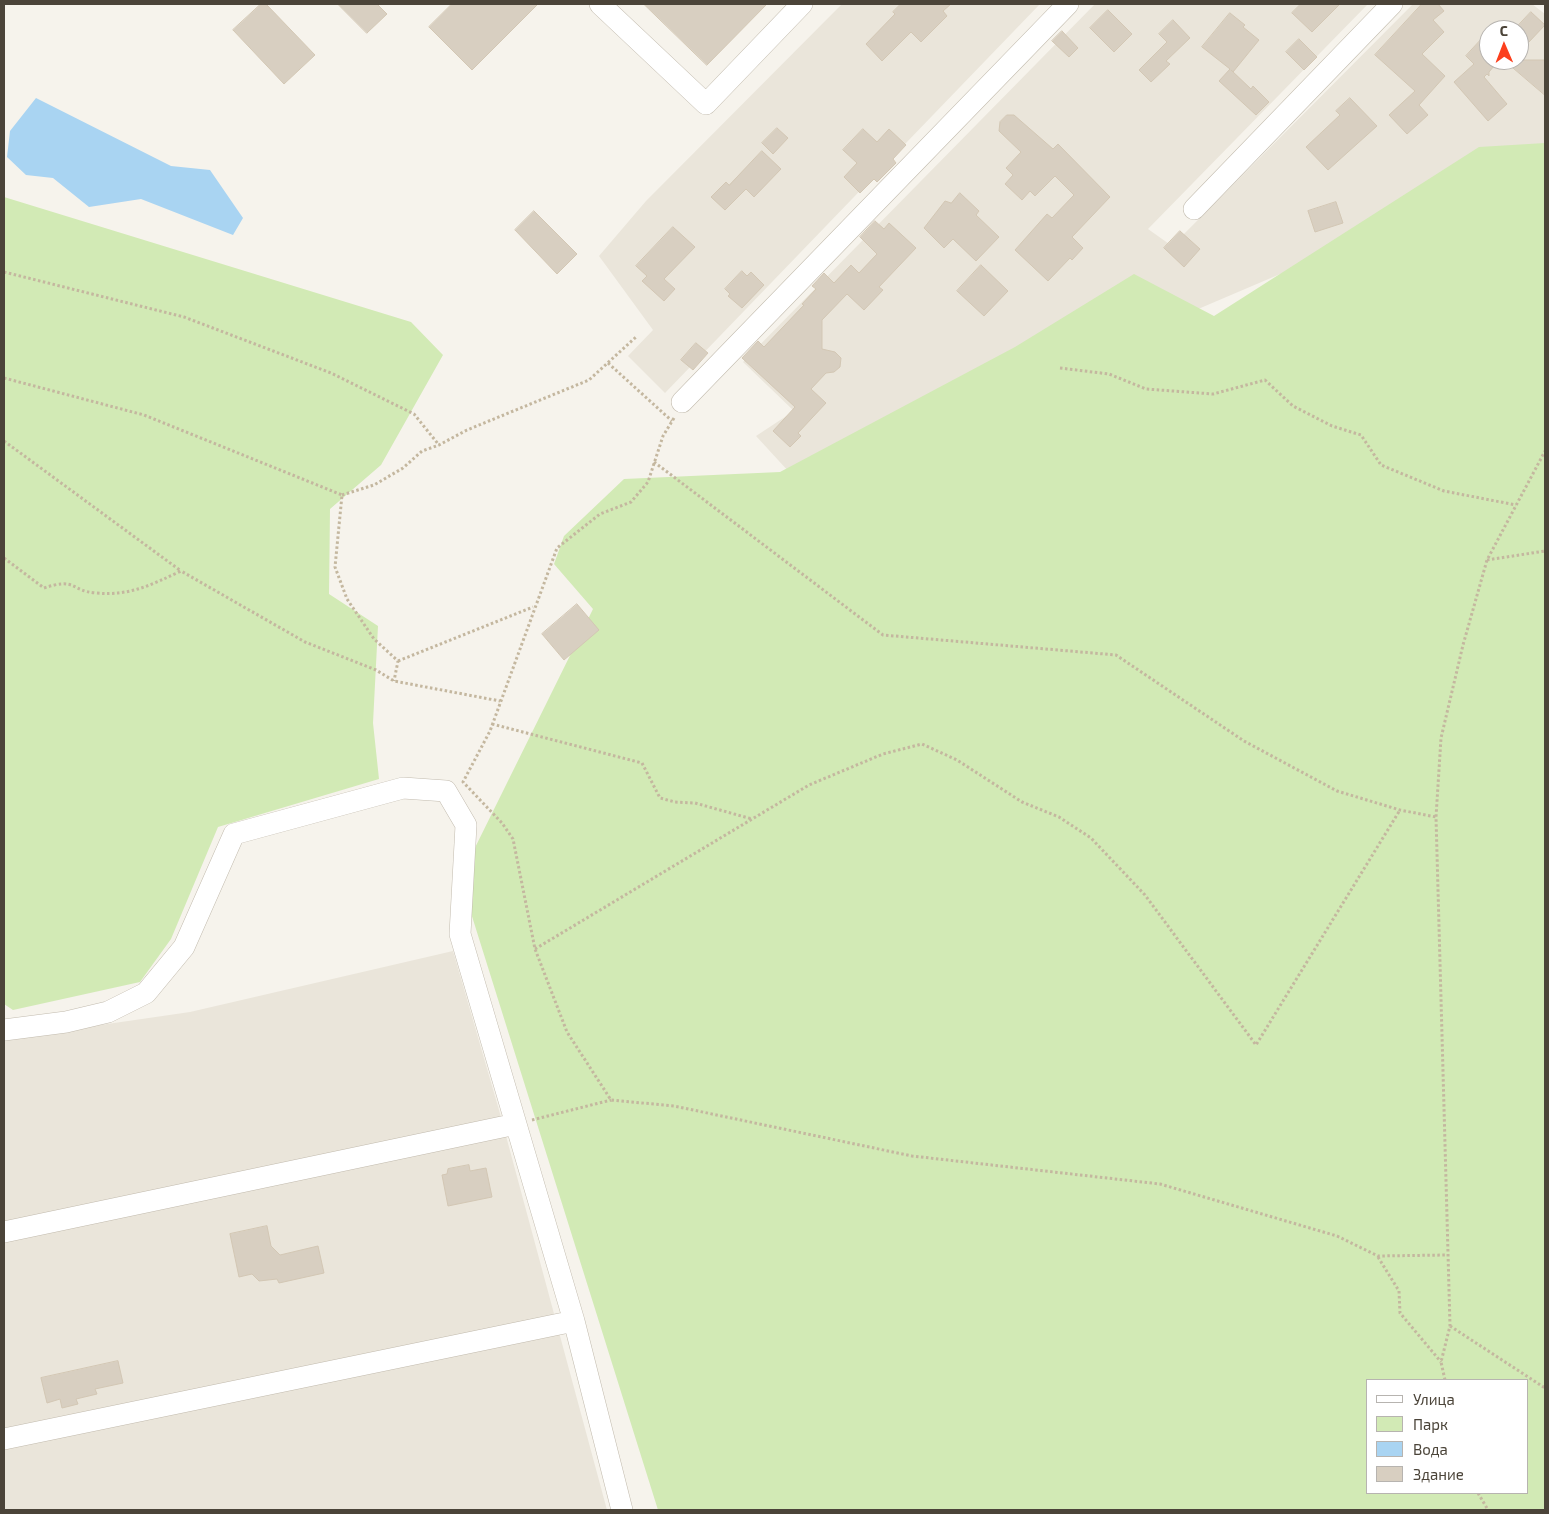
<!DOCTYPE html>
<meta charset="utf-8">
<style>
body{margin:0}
#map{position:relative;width:1549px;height:1514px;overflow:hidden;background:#f6f3ec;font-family:"Exo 2",sans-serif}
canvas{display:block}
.frame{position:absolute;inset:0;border:5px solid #4b4439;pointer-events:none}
.legend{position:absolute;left:1366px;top:1379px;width:162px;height:115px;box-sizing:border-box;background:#fff;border:1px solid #b7b4b0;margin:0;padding:6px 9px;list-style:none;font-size:15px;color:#4b4439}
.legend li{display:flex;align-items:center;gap:10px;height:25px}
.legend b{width:25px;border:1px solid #b7b4b0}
.north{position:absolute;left:1479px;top:20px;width:50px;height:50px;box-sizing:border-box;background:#fff;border:1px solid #b7b4b0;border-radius:50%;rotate:359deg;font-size:14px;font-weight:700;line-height:20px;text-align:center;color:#4b4439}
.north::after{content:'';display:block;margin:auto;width:18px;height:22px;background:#fc3f1d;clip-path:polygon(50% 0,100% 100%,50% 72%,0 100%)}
</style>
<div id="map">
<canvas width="1549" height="1514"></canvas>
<div class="frame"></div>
<ul class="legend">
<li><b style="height:6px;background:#fff"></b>Улица</li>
<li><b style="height:14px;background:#d2eab5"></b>Парк</li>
<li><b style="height:14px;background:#a9d4f2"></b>Вода</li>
<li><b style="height:14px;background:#d8cfc1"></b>Здание</li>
</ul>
<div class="north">С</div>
</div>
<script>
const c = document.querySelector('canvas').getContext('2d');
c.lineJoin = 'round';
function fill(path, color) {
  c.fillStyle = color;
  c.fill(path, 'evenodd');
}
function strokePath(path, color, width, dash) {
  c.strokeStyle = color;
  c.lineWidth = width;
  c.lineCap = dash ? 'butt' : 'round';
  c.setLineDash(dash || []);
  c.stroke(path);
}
fill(new Path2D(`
 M842,4H1040L665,393L628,356L653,330L599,256L646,201Z
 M1095,4H1368L1148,229L1172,246L1413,4H1532L1545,14V190L1313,260L1060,368L790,473L756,436L794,411L743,362ZM1489,30H1519V60H1489Z
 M453,951L499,1110L607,1510H4V1039L190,1012Z`), '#eae5da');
fill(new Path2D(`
 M1545,143V1510H658L460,878L593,609L554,564L564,536L624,479L780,472L1015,347L1134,274L1214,316L1479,147ZM1368,1380H1528V1493H1368Z
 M4,197L411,322L443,355L381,465L330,509L329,594L378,626L373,723L379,779L218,827L171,939L140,982L13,1010L4,1004Z`), '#d2eab5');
fill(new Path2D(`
 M36,98L171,166L210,170L243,218L233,235L141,199L89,207L53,178L26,175L7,157L10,131Z`), '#a9d4f2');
const building = new Path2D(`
 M261,4H266L315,55L284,84L233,30Z
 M338,4H377L387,14L367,33Z
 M452,4H538L472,70L429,27Z
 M644,4H767L707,65Z
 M901,4H951L943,11L947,16L921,42L911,32L882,61L866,44L895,14L893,12Z
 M1301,4H1340L1312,32L1292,13Z
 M1422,4H1438L1444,11L1433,20L1444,32L1422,54L1445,76L1419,105L1428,115L1407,134L1389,115L1415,91L1375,55Z
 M1108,10L1132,34L1114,52L1090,28Z
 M1531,12L1545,25L1528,43L1519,35V30H1514Z
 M1230,13L1245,25L1243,27L1259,40L1233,72L1231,70L1251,89L1253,86L1269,102L1256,115L1219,81L1230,69L1202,47Z
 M1173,20L1190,38L1166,61L1170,64L1151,82L1139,70L1167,42L1159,34Z
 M1062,31L1078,48L1069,57L1052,41Z
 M1489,31V60H1499L1489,72V76L1487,74L1484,77L1507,104L1488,121L1454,82L1474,64L1466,56Z
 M1299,39L1317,57L1304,70L1286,52Z
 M1504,60H1545V95Z
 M1350,98L1377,126L1328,170L1306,147L1340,115L1336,111Z
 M1007,115H1014L1053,149L1058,144L1110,197L1072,237L1083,248L1072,260L1070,258L1048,281L1015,250L1047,214L1052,218L1074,195L1055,176L1035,196L1030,191L1022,200L1005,184L1013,175L1006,168L1021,152L999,131L1000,122Z
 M777,128L788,138L773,154L762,143Z
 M863,129L877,142L889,129L906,145L893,159L896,163L877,182L874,179L860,193L844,177L857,163L843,150Z
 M762,151L781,169L754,197L746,189L725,210L711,197L726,182L729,185Z
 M960,193L979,211L976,215L999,237L976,261L953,239L944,248L924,228L945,201L951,203Z
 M1336,202L1343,223L1315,232L1308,211Z
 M534,211L577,254L557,274L515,230Z
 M875,221L884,229L889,223L916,248L879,287L883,290L864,310L847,294L822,320V349L835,352L841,358L840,367L834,372L826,373L811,389L826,403L798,433L801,436L790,447L773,431L795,407L742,358L758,341L764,347L804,305L802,304L816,289L812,286L824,273L834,283L851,265L859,273L877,254L860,237Z
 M673,227L695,247L664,279L675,289L664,301L642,281L647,276L636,266Z
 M1180,231L1200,249L1184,267L1164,248Z
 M981,265L1008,291L984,316L957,291Z
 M742,271L747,276L751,272L764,285L742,308L728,296L730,294L725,289Z
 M696,343L708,353L693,370L681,360Z
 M577,604L599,630L564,660L542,634Z
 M469,1165L470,1171L486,1168L492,1197L448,1206L442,1175L447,1174L448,1169Z
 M267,1226L271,1246L280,1255L318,1246L324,1273L279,1283L277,1279L259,1281L252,1274L239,1277L230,1234Z
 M118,1361L123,1383L95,1389L97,1394L76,1399L78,1404L62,1408L60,1399L47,1403L41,1378Z`);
fill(building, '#d8cfc1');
strokePath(building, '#d3c7b4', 1);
const minor = new Path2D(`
 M600,4L706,104L802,4
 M1194,209L1392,4
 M682,402L1068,4
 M4,1030L66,1022L108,1012L146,993L184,947L234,834L403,788L446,791L466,825L460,934L574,1321L622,1510
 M4,1232L516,1124
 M4,1439L574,1321`);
strokePath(minor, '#c2bbae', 22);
strokePath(new Path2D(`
 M4,272L184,317L331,373L414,414L439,445
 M608,363L672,421
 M1060,368L1109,374L1146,389L1213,394L1265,380L1293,406L1332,426L1361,435L1381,465L1444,491L1516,505
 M4,378L144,415L342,495L335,567L347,599L374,639L398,661L394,681
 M674,418L663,436L648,482L631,502L600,514L557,548L490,731L463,782L502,823L513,839L535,949L567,1032L611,1100L674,1106L912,1156L1160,1184L1337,1236L1378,1256L1446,1255
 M4,441L181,571
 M654,462L883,635L1116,655L1244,741L1337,791L1400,810L1436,817
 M342,495L374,485L403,468L422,451L439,445L467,430L589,380L636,337
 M4,558L44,588C77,577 70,591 96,593C130,596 151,585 181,571L305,642L376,670L394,681L500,701
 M1487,560L1545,551
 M398,661L533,607
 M492,724L642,763L660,798L675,802L695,803L752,819
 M535,949L809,785L883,754L922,744L957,760L1022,802L1059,817L1091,838L1145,895L1256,1045L1400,810
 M532,1120L611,1100
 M1378,1257L1399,1291L1400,1313L1441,1362
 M1450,1326L1545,1388
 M1445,1380L1441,1362L1450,1326L1436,817L1441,738L1463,645L1487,560L1545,451
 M1478,1493L1488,1510`), '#c4b79f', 3, [2.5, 2.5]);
strokePath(minor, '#fff', 21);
</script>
